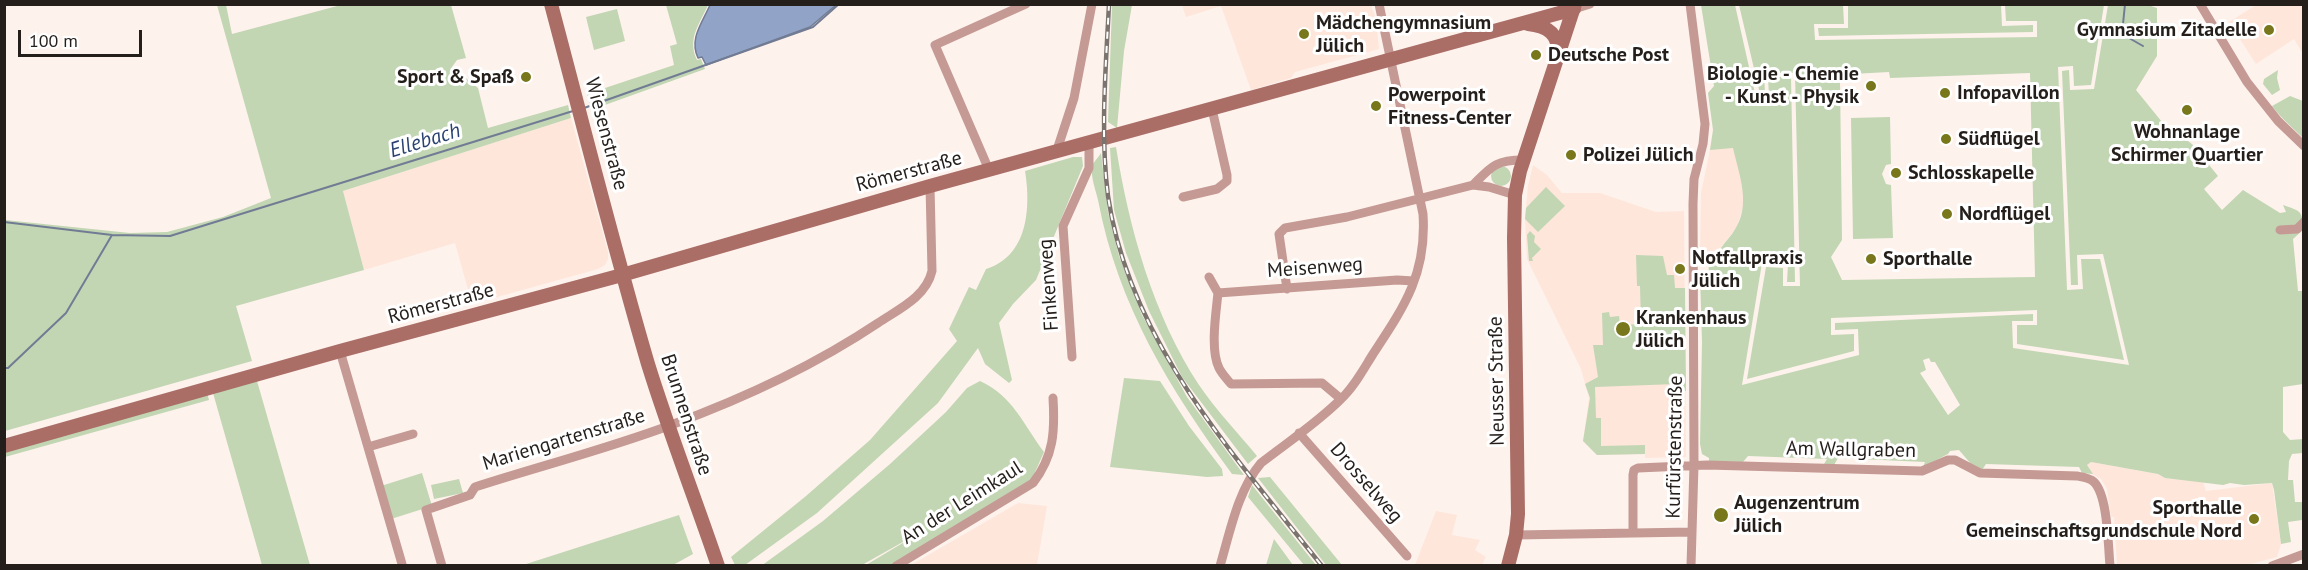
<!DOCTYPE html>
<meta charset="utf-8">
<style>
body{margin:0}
#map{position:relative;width:2308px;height:570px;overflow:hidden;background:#fef2ec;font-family:"PT Sans",sans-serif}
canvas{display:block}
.frame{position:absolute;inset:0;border:6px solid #251f1c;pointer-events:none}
.scale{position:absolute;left:18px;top:30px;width:124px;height:27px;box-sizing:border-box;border:3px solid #251f1c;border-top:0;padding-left:8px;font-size:18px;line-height:21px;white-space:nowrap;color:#251f1c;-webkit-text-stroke:4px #fff;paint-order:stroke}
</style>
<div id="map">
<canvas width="2308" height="570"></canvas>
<div class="frame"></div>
<div class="scale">100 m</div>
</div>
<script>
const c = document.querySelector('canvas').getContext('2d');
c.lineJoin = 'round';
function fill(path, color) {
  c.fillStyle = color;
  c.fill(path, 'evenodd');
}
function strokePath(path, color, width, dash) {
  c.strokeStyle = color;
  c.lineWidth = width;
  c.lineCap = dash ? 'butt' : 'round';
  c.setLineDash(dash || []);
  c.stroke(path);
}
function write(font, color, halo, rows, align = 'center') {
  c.font = font + ' "PT Sans",sans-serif';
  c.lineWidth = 6;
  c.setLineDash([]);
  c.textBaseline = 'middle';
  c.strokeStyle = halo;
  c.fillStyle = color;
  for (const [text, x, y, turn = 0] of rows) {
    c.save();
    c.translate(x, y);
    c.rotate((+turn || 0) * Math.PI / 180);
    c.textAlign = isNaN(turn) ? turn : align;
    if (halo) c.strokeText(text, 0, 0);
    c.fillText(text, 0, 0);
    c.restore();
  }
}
fill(new Path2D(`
 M1182,5H1371L1376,19L1379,49L1295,72L1291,78L1251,90L1221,6L1186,17Z
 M2256,5H2303V54L2294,39L2256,64L2229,22Z
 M571,118L608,252V259L605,265L598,269L472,304L455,243L364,270L343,191Z
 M1736,143L1745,202L1736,229L1722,245L1718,254L1700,253L1701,193L1711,145Z
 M1533,165L1547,175L1562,193H1600L1656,212L1684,211L1686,457L1645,458V454L1597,455L1583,441L1589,398L1581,369L1527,259L1525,219L1528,186Z
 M2091,462L2158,474L2165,478L2203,482L2206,491L2272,483L2281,544L2277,557L2247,565H2117L2114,517H2111L2107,489L2101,479L2092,474L2087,465Z
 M1018,503L1047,506L1037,565H911Z
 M1436,511L1457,515L1452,535L1480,540L1475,550L1486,557L1482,565H1415Z`), '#fee6db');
fill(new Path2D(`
 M217,5H226L232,34L341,5H451L466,58L457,60L452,67L478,88L488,128L568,105L571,118L343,191L364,270L236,306L252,361L5,431V220L130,233L167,232L223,217L271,198Z
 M666,5H708C699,25 687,39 697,60L701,59L705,69L591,110L587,94L674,65L670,46L677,44Z
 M1112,5H1132L1124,51L1117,128L1108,122Z
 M1701,5H1735L1756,98L1769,97L1768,77H1791L1795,282H1787L1788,264L1762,263L1742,385L1859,355L1858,329L1835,330V323L2033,314V321H2012L2013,348L2129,365L2103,254L2077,255L2078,285H2071L2062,71L2069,70L2070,90L2094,89L2108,5H2148L2157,8V56L2136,90L2162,122L2192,144L2218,176L2204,189L2222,210L2243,190L2280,213L2286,212L2283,205C2300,211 2303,210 2303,230L2293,239L2298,291H2303V384L2283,387V432L2290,440L2303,439V453L2292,454L2289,461L2288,480H2293L2295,502H2304L2303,530L2302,520L2288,522L2291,542L2281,544L2274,490L2272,483L2244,485L2230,483L2223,485L2165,478L2158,474L2091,462L2087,465L2093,474L2082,473L2079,467L1986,464L1982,470L1971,464L1959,450L1950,451L1948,454L1923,467L1925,462L1838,458L1834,465L1824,464L1827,459L1748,456L1743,462L1709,461V458L1702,454L1700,444L1702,342L1700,275H1709L1708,253L1718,254C1722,244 1729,239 1734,231C1752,205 1739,175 1733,148L1710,150L1713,130L1708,93L1714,86ZM1929,358L1931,362H1935L1960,405L1948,415L1920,373L1926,370L1923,360Z
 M1739,5H1843L1844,24H1814L1815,40L2037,37V21H2006L2005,5H2104L2091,85L2074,86L2073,66L2058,67L2067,290L2083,289L2081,259H2100L2124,360L2017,344V325H2037V310L1831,318V335L1854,334V351L1747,379L1766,267L1783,268V286H1800L1795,73H1764L1765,94H1760ZM1889,72L1890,78L2030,73L2035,277L1842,280L1831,257L1842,240L1840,81L1851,80L1852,74Z
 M2001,5L2002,26L2033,25V32L1819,36L1818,28H1848V5Z
 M617,9L625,41L594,50L586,17Z
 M2278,70L2277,78L2280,90L2272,95L2263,84L2264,79Z
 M2290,96L2303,101V138C2292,127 2282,119 2272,106Z
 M1890,117L1891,164L1886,165L1882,174L1886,184L1891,185L1893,238L1853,239L1851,118Z
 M1116,147C1129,228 1153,315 1199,385C1216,410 1238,433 1257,456L1248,464L1182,377L1149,311L1126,253L1114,210L1110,148Z
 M1101,153L1108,212L1119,256L1142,315L1187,397L1244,475L1232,474C1170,389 1118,306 1098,200C1096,191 1089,173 1093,164C1095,160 1099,157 1101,153Z
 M1073,157H1082L1083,166L1036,280L1013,304L999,323L1012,380L1009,383L985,364L978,348L938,403L817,513L745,565H735L731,557L806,496L870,440L957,341L949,329L969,287L976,290L986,269C1028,256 1031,208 1025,171Z
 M1491 176a10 10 0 1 1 20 0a10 10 0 1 1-20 0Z
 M1546,187L1565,206L1538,232L1525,219L1526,208Z
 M1530,231L1535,236L1534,242L1541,249L1532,258L1533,261H1529L1527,235Z
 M1636,255L1663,256L1667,275H1674L1675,288H1685L1686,391H1682L1676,384L1595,387L1596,418H1601V446L1645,445V454L1597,455L1583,441L1590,398L1585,384L1598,377L1593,345H1603L1602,313L1609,312L1610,317L1619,316L1620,325L1641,324L1640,286H1637Z
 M1124,378L1160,381L1189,426L1222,469L1223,476L1207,477L1110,467Z
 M257,381L310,565H262L213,393Z
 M980,381C1013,396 1023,424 1044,452L1032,479L891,565H866L926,529L862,565L761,566L823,521L890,464L946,412L967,388Z
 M207,393L209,400L5,457V450Z
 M422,473L432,506L391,519L381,486Z
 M1270,477L1342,565H1326L1258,478Z
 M459,479L463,493L434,499L431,485Z
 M1252,485L1316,565H1304L1248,497Z
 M679,515L693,554L673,565H523Z
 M1274,539L1293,565H1266Z`), '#c2d6b3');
const water = new Path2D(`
 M710,5V4L836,5L810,27L706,65L702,57L698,58C689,39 702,23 710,5Z`);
fill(water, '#91a4c7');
strokePath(water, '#717c94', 1.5);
strokePath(new Path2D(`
 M1930,4H1941
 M2125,4L2122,34L2143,46
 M584,108L813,27L839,4
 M4,222L112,235L170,236L573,111
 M4,368H8L66,313L112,235`), '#717c94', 2);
strokePath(new Path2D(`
 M1690,4L1705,124L1703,144L1694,179L1693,204L1694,465L1691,566
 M2200,4L2247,82L2278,121L2304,146
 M1574,9L1590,4
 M1056,153L1074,98L1092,4
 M989,170L935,45L1026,4
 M1473,185C1491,167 1495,160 1523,160
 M1183,197L1217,189L1227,181V175L1212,109
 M2280,230L2297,229L2304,222
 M1209,277L1218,293L1397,280L1414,281
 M1287,289L1279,234L1285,228L1347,217L1473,185L1489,187L1515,195
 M1218,293C1216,313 1210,350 1219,368C1222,374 1227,379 1231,384L1322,383L1341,399
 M340,351L402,564
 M1072,357L1063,226L1089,168V144
 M1299,433L1407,556
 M368,447L413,434
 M1633,533V475L1634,470L1638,468L1707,465L1922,471L1948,460H1955L1980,473L2077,476C2083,477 2090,478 2094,482C2108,496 2108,545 2110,566
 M1516,535L1692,532
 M442,566L426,510L470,495L475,487C540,466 607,449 671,425C742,399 815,365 878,323C899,309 926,297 932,271L930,186
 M896,566L1033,483C1054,456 1055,431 1053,398
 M1220,566C1230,532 1238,490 1261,463C1288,442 1317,423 1341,399C1354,387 1363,370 1373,354C1404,307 1427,274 1423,214L1379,4
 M2272,566L2304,554`), '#c59a95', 9);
strokePath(new Path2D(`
 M551,4C583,124 613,245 648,364C669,432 695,498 718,566
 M1528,24C1547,26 1559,33 1558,54
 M4,446L340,351L622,275L930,186L1574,9
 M1508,566L1516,535L1518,514L1514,238L1515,195L1520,171L1575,4`), '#aa6e67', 14);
const rail = new Path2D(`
 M1109,4C1106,65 1100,135 1108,196C1129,341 1234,455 1322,566`);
strokePath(rail, '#7b736e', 4.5);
strokePath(rail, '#fff', 2, [7]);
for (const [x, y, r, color] of [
 [2269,30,6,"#79771c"],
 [1304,34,6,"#79771c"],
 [1536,55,6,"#79771c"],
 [526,77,6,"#79771c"],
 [1871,86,6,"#79771c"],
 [1945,93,6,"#79771c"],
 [1376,106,6,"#79771c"],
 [2187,110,6,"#79771c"],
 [1946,139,6,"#79771c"],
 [1571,155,6,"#79771c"],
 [1896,173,6,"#79771c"],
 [1947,214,6,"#79771c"],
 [1871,259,6,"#79771c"],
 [1680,269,6,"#79771c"],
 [1623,329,8,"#79771c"],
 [1721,515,8,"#79771c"],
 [2254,519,6,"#79771c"]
]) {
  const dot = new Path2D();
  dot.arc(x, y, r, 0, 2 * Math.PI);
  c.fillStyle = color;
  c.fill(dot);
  strokePath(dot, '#fff', 2);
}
write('bold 20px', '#251f1c', '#fff', [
 ["Mädchengymnasium",1316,23],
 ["Jülich",1316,46],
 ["Gymnasium Zitadelle",2257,30,"right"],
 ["Deutsche Post",1548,55],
 ["Biologie - Chemie",1859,74,"right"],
 ["- Kunst - Physik",1859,97,"right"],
 ["Sport & Spaß",514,77,"right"],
 ["Infopavillon",1957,93],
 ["Powerpoint",1388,95],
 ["Fitness-Center",1388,118],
 ["Wohnanlage",2187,132,"center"],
 ["Schirmer Quartier",2187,155,"center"],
 ["Südflügel",1958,139],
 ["Polizei Jülich",1583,155],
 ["Schlosskapelle",1908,173],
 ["Nordflügel",1959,214],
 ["Notfallpraxis",1692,258],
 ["Jülich",1692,281],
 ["Sporthalle",1883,259],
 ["Krankenhaus",1636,318],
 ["Jülich",1636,341],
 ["Augenzentrum",1734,503],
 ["Jülich",1734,526],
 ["Sporthalle",2242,508,"right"],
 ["Gemeinschaftsgrundschule Nord",2242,531,"right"]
], 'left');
write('20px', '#251f1c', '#fff', [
 ["Wiesenstraße",606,134,75],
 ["Römerstraße",909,172,-15],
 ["Meisenweg",1315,268,-4],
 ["Finkenweg",1049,285,-94],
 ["Römerstraße",441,304,-15],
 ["Neusser Straße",1497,381,-91],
 ["Brunnenstraße",686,415,72],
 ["Mariengartenstraße",564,440,-17],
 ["Kurfürstenstraße",1675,447,-89],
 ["Am Wallgraben",1851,450,1],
 ["Drosselweg",1366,483,49],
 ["An der Leimkaul",962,503,-32]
]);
write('italic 21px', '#2a4271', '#fff', [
 ["Ellebach",425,141,-17]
]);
</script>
